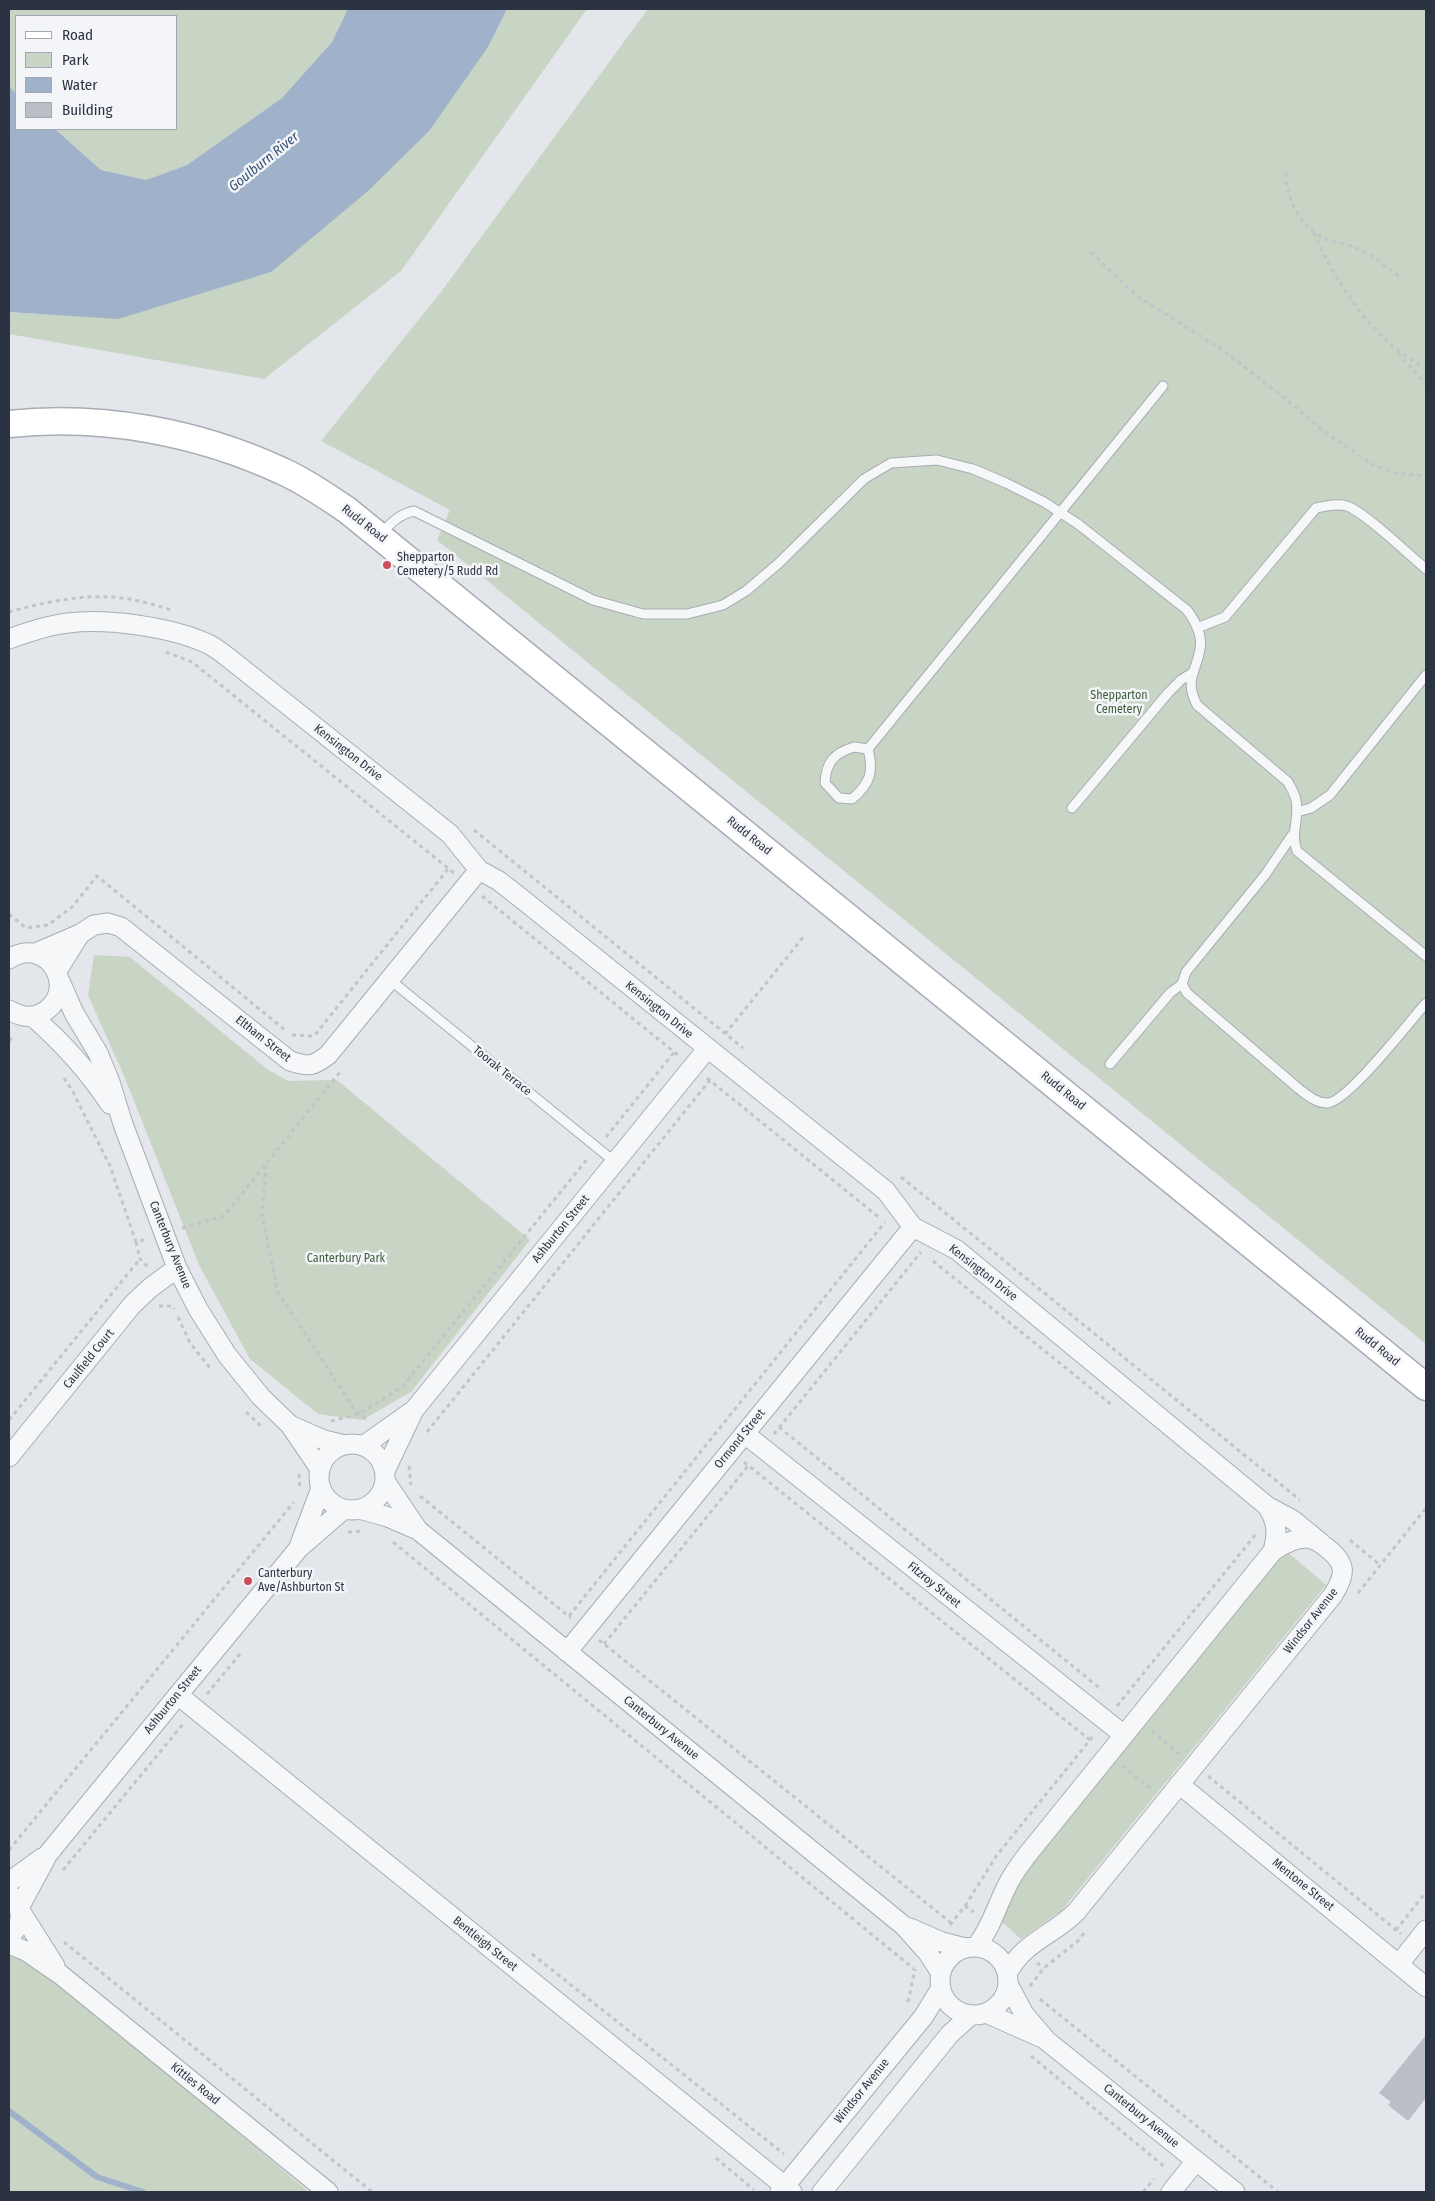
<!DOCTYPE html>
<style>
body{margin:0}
#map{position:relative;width:1435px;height:2201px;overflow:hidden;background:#e3e6ea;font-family:"Fira Sans Condensed",sans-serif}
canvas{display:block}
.frame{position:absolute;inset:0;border:10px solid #2b3342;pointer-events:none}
.legend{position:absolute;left:15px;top:15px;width:162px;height:115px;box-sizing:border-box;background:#f3f5f8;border:1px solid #a3a7af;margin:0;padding:6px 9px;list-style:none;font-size:15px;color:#2b3342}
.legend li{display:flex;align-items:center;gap:10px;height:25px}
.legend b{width:25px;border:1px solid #a3a7af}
</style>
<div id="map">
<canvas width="1435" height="2201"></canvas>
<div class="frame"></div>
<ul class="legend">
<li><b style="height:6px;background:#fff"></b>Road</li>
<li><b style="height:14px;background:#c8d4c4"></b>Park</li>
<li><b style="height:14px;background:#a0b2c9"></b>Water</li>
<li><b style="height:14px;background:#babfc7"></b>Building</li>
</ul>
</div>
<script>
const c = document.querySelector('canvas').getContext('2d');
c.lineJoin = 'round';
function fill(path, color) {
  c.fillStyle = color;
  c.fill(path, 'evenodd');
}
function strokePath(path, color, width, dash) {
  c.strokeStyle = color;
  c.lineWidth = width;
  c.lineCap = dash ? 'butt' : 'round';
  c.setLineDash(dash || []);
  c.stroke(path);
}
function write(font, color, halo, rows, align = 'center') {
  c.font = font + ' "Fira Sans Condensed",sans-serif';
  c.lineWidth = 5;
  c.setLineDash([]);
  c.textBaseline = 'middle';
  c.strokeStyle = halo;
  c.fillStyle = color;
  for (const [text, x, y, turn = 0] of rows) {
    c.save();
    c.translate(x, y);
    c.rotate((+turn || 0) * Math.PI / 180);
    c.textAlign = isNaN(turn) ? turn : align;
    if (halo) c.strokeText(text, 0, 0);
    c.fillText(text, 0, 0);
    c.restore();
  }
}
fill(new Path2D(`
 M9,9H348L332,42L282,98L187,165L146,180L101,170L55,129H176V16H16V94L9,86Z
 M507,9H587L401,271L264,379L9,334V312L38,314L197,293L271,272L488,47Z
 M648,9H1426V1344L437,540L450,510L321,441L441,292Z
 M94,955L130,957L267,1069L288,1081L337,1080L530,1240L411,1392L362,1420L318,1414L250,1359L199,1265L125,1078L88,995Z
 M1285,1550L1326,1585L1062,1910L1021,1939L1002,1922L1021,1876Z
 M9,1944L113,2027L309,2192H9Z`), '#c8d4c4');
fill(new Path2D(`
 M348,9H507L488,47L429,131L368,191L271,272L118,319L9,312V86L16,94V129H55L101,170L146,180L187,165L282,98L332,42Z`), '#a0b2c9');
strokePath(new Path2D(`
 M9,2111L97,2177L143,2192`), '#a0b2c9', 6);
fill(new Path2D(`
 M1426,2035V2098L1408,2121L1388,2105L1391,2102L1379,2093Z`), '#babfc7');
const lane = new Path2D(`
 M380,535C390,524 399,514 414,511L593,600L643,614H687L723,605L746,591L779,563L864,479L891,463L937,460L973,469L1006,483L1044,502L1078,524L1187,610C1195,621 1203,635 1200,649C1196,673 1184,679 1197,705L1288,782C1291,788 1295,794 1296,800C1300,818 1290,833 1297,851L1426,956
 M1197,628L1225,617L1316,508C1326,506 1337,503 1347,506C1367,514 1408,554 1426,569
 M854,747L868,749C874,772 870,784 852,799L839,798L825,783C826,762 834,753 854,747Z
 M868,749L1163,386
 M1072,808L1168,693L1181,680L1192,673
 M1297,812L1311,808L1330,795L1426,675
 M1293,834L1265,875L1186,972L1182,984L1187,993L1299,1089C1307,1095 1316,1103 1327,1103C1347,1103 1410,1021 1426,1003
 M389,979L615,1162
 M1110,1064L1170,993L1182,984`);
const street = new Path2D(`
 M9,639C28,632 48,625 68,623C107,618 170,627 206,643C216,647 226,656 235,663L450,834L479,870L499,881L522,899L886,1191L913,1227L957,1250L1267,1506L1293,1520L1321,1543
 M36,953L80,934L94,925L108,923L121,927L290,1061C309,1067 312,1067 328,1055L479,870
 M9,959C47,934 81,991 42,1013C31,1019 19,1016 9,1010
 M57,971L80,934
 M60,981L74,1013L98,1053L110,1082L123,1124L177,1268L198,1309L227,1355L261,1397L290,1425L320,1469
 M32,1016C63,1043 87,1069 110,1104
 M292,1426L324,1440L345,1445
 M745,1434L1124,1735
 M319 1477a33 33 0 1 1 66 0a33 33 0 1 1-66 0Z
 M363,1446L411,1412
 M9,1457L132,1305L150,1288L177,1268
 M385,1471L414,1410L707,1049
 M385,1481L418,1530
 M1267,1506C1277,1521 1278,1533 1273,1551
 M359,1509L388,1517L418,1530L904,1926L928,1953L941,1973
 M300,1544L321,1488
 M567,1652L913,1227
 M178,1695L792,2192
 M1179,1784L1426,1987
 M9,1882L42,1858
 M9,1894C23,1905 25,1924 9,1936
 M20,1906L48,1854L178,1695L299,1548L344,1509
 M21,1912L55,1966
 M910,1928L942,1942L965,1948
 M9,1944L26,1951L61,1975L328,2192
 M940 1981a34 34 0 1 1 68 0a34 34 0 1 1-68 0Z
 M976,1947C991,1928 996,1908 1006,1888C1011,1876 1019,1866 1027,1855L1273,1551C1282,1545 1294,1538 1306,1538C1313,1538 1322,1544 1327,1548C1347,1564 1346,1574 1333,1595L1076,1912C1052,1936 1025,1941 1008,1972
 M1399,1964L1426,1930
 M1009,1986L1024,2014L1047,2041L1235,2192
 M986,2013L1040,2037
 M780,2192L924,2016L941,1988
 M822,2192L950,2034L971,2015
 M1171,2192L1196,2161`);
const secondary = new Path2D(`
 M9,424C101,414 198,432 282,471C305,481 326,496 347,510L1426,1387`);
strokePath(lane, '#a8adb4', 11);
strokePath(street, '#a8adb4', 21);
strokePath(secondary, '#a8adb4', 29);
strokePath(new Path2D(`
 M1286,173C1285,194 1297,219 1315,233C1326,242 1342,242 1354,247C1370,253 1385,266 1399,276
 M1314,233C1335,282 1376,345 1426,368
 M1091,252L1137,296L1224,351L1292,404L1322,430L1372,464L1394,473L1426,476
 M1398,353L1426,384
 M9,612C37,604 78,595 107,597C129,597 151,604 172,610
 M166,652L192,662L454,873
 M474,830L743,1048
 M482,896L679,1056
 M9,914L26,928L48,925L72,907L97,876L285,1030
 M725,1034L805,935
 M292,1035L314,1036L448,869
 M9,1041L14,1035
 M64,1078L72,1090L110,1166L136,1242L147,1239
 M707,1078L881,1219
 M606,1137L676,1050
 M266,1165L262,1216L278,1292L354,1409L367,1420
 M901,1177L1300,1500
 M182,1228L224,1216L340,1072
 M136,1242L140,1259L148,1267
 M933,1261L1113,1406
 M159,1306H173L174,1309
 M178,1317L190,1343L210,1368
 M246,1412L261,1426
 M9,1420L140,1259
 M331,1421L359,1414L402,1387L589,1157
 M779,1427L1102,1690
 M427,1432L710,1080
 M774,1434L921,1252
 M744,1462L1090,1740
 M409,1466L411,1485
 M299,1474L300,1488
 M420,1496L571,1618
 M348,1532L362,1531
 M1350,1540L1380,1565
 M393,1542L914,1969
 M1358,1593L1426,1508
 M569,1616L885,1222
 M599,1640L951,1923
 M604,1644L748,1466
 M207,1694L240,1654
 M1117,1706L1256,1534
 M1152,1731L1180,1754
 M1122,1766L1153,1790
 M1208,1776L1401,1934
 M9,1850L294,1502
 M63,1870L183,1724
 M965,1906L997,1855L1094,1735
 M950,1925L965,1906L974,1912
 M1396,1930L1426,1892
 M64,1942L372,2192
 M532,1954L784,2154
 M1037,1963L1044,1968
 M1030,1986L1044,1968L1079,1940L1084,1933
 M1040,1999L1278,2192
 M908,2002L915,1969
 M1031,2056L1166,2168
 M716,2158L754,2190
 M1143,2192L1154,2179`), '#c1c4c9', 3, [4, 4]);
strokePath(lane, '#f6f7f9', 9);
strokePath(street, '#f6f7f9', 19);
strokePath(secondary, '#fff', 26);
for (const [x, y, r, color] of [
 [387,565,5,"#ca4e5b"],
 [248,1581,5,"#ca4e5b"]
]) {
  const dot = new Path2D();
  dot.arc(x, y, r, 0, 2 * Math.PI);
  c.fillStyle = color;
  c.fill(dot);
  strokePath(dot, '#f3f5f8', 2);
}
write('12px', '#2b3342', '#f3f5f8', [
 ["Rudd Road",364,524,38],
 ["Kensington Drive",348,753,38],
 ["Rudd Road",749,836,39],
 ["Kensington Drive",659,1010,39],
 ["Eltham Street",263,1039,38],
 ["Toorak Terrace",502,1071,39],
 ["Rudd Road",1063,1091,39],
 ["Ashburton Street",561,1229,-51],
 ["Canterbury Avenue",170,1245,68],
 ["Kensington Drive",983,1273,38],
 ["Rudd Road",1377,1347,39],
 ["Caulfield Court",89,1359,-51],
 ["Ormond Street",740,1439,-51],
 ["Fitzroy Street",934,1585,39],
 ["Windsor Avenue",1311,1621,-52],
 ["Ashburton Street",173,1700,-51],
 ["Canterbury Avenue",661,1728,39],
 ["Mentone Street",1303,1885,39],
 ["Bentleigh Street",485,1944,39],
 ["Kittles Road",195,2084,39],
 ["Windsor Avenue",862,2091,-51],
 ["Canterbury Avenue",1141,2116,39]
]);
write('12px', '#2b3342', '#f3f5f8', [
 ["Shepparton",397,558],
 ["Cemetery/5 Rudd Rd",397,572],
 ["Canterbury",258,1574],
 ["Ave/Ashburton St",258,1588]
], 'left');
write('12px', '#3e5d39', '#f3f5f8', [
 ["Shepparton",1119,696],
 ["Cemetery",1119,710],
 ["Canterbury Park",346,1259]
]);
write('italic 14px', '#375075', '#f3f5f8', [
 ["Goulburn River",264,162,-39]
]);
</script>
